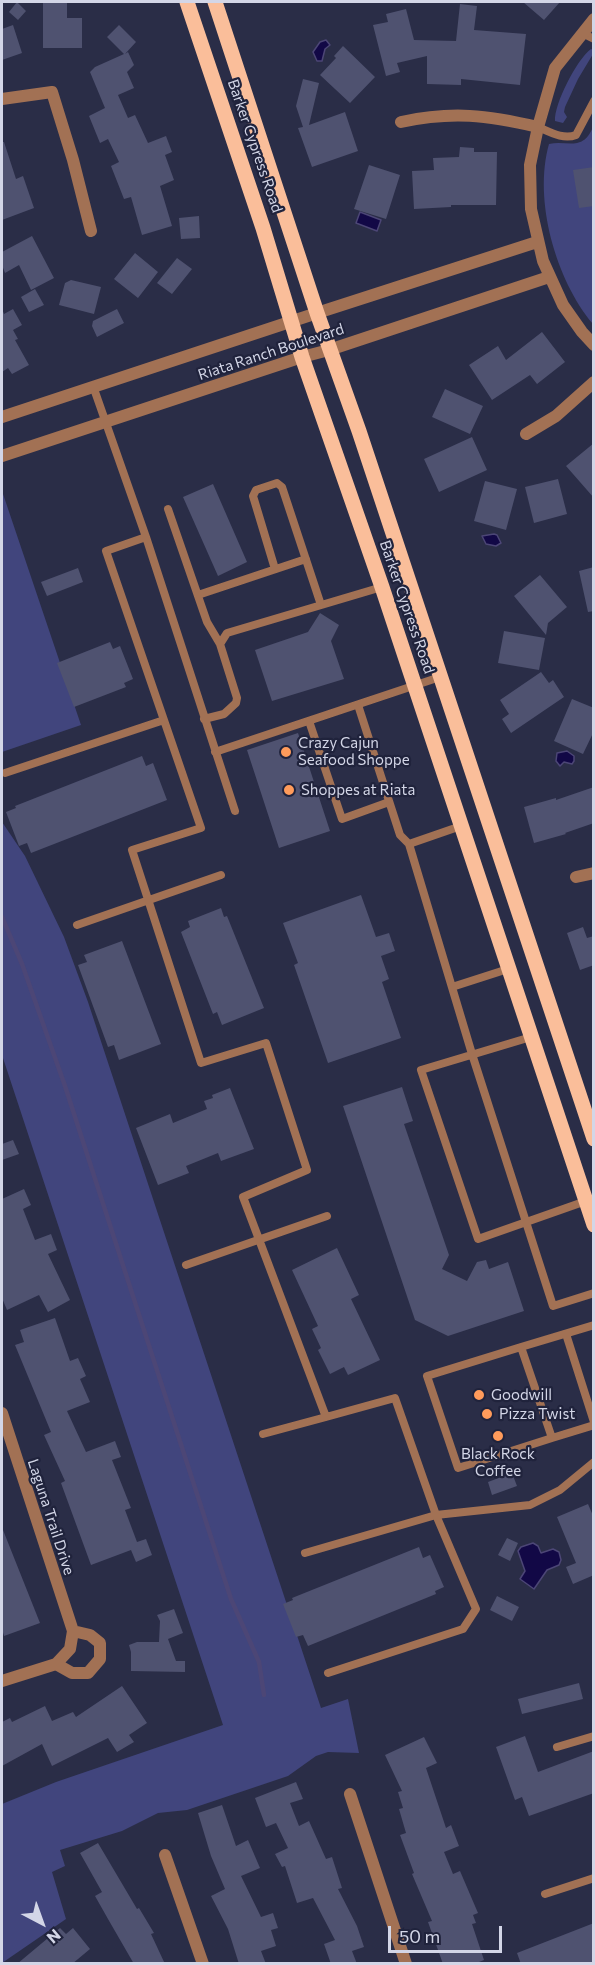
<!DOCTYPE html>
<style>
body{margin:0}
#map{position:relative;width:595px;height:1965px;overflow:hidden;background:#2a2d47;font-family:Commissioner,sans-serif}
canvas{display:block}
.frame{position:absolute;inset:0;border:3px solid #d3d6e7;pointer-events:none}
.north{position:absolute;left:12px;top:1893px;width:60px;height:60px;-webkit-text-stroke:4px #20233c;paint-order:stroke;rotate:139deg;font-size:16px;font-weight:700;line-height:24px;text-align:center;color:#d3d6e7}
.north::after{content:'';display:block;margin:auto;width:21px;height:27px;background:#d3d6e7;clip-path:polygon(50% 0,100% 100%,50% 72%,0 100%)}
.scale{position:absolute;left:388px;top:1926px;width:114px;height:27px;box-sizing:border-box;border:3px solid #d3d6e7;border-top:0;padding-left:8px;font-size:18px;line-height:21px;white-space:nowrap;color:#d3d6e7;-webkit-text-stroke:4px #20233c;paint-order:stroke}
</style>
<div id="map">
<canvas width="595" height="1965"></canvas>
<div class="frame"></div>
<div class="north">N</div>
<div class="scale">50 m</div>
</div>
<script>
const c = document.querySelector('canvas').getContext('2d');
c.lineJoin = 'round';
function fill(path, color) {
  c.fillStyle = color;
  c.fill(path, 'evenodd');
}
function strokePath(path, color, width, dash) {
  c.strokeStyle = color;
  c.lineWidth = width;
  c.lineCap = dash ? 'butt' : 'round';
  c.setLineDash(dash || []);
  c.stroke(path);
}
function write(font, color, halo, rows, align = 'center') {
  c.font = font + ' Commissioner,sans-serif';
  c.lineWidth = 4.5;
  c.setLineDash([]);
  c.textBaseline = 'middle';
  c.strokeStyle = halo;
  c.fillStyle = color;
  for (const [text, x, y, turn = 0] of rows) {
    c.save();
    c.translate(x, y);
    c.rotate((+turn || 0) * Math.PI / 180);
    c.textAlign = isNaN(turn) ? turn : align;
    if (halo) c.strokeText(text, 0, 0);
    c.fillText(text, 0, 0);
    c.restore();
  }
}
fill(new Path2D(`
 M591,49L593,50V54L578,79L565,107L564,112L567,117L563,123L555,121C554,104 577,59 591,49Z
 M593,127V324C556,280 533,200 549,144C567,140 583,152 593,127Z
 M2,491L81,725L2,752Z
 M2,822L25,856L64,937L88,1002L321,1708L348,1699L359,1753L328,1752L316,1756L288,1776L187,1810L158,1813L122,1831L60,1850L65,1866L52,1872L66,1919L2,1963V1804L56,1782L223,1725L2,1055Z`), '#41457d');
const water = new Path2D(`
 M326,40L330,45L325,49L322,61H317L313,52L320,42Z
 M360,212L381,220L377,231L356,223Z
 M494,534L497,535L501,543L496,546L486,544L482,536Z
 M567,751L574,756V761L572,764L564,762L560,766L556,761L557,753Z
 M533,1543L538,1546L541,1553L553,1549L559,1552L561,1560L559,1565L547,1570L534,1589L520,1579L525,1571L518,1551L521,1547Z`);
fill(water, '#120846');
strokePath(water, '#4c4676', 1.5);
strokePath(new Path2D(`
 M2,917L22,964L65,1086L231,1599L259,1662L264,1695`), '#4c4676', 4.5);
fill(new Path2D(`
 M17,2L26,11L18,20L9,12Z
 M43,2H67V18H82V48H43Z
 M523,2H560L544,20Z
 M460,4L477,6L474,30L526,34L520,85L461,79V85L427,84V56L397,63L400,72L386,76L373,25L388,22L386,14L406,9L414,40L456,41Z
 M13,25L22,53L2,60V29Z
 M119,25L136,42L125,54L128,52L134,65L127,72L134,88L118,95L128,118L135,115L148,143L166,136L172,152L165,155L174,180L160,186L172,226L142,235L131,197L124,199L111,166L119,162L108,139L100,143L89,116L105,108L90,72L95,67L124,54L107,37Z
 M343,46L375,77L350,103L320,75L336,58L334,56Z
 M303,79L319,83L309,125L345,112L358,151L312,167L298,128L303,127L296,106Z
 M2,142H4L16,179L23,176L34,208L2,220Z
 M460,147L474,148V152H497L496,205H451V207L414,209L412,171L434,170L433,158L459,157Z
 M369,165L400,175L386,219L354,209Z
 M594,167V206L579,208L573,170Z
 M199,216L200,238L181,239L179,218Z
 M32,236L54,278L31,290L19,265L5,273L2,265V252Z
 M135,253L158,272L138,298L114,279Z
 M177,258L192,269L172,294L157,283Z
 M71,280L101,287L94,314L59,305L65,283Z
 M35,289L44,305L29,312L21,297Z
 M2,309L4,314L13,309L22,325L13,330L18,339L15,340L29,365L12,374L8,368L2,372Z
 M117,309L124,323L97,337L92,326L93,321Z
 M542,332L565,362L537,384L530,375L492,400L469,365L498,346L506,360Z
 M445,389L483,406L470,434L432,417Z
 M472,437L487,470L439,492L424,459Z
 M594,443V498L566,466Z
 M558,479L567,514L534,523L525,487Z
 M485,481L517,489L506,530L474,521Z
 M213,484L247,562L218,576L183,497Z
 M594,567V611L588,612L579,571Z
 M78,568L83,582L47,596L41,582Z
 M540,575L567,607L548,623L546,635L514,596Z
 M320,613L339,625L331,641L344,679L272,701L255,650L308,632Z
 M504,631L545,638L539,670L498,663Z
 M110,642L113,649L120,646L133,679L124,683L126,687L74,707L57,663Z
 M541,672L549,683L553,680L564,697L511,733L502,719L509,714L500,700Z
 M572,699L594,708V731L583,754L554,741Z
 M298,733L330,831L279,848L247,750Z
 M142,756L146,766L153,763L167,800L31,853L27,843L19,846L6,812L16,808L15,806Z
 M594,787V823L565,833L566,834L534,843L524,807L556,798V800Z
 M361,895L376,937L389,933L395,951L381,956L389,979L382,982L401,1038L328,1063L294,965L298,963L283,923Z
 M221,908L224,917L227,916L264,1008L222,1025L217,1012L213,1014L181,932L190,927L188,921Z
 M583,927L587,938L594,936V965L580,970L567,933Z
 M122,941L161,1044L119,1060L114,1045L108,1047L78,965L87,962L84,955Z
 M402,1087L413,1121L404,1124L449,1255L442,1269L467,1281L477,1262L486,1260L489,1269L508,1262L524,1311L448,1336L415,1320L343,1106Z
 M230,1088L254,1149L221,1161L218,1153L186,1166L189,1173L158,1185L136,1128L170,1114L173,1123L207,1109L204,1101L213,1098L212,1095Z
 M13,1140L19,1154L2,1160V1144Z
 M24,1189L31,1205L23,1209L35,1240L51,1234L57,1250L48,1254L70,1300L48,1312L39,1295L7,1310L2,1298V1199Z
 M337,1248L359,1295L351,1299L380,1360L348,1375L344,1367L330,1374L318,1350L321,1348L312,1329L318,1326L292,1270Z
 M55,1318L70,1361L78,1358L86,1376L80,1379L90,1402L67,1411L86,1452L115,1441L121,1457L112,1460L131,1508L125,1510L137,1542L146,1539L152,1555L136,1562L131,1550L91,1565L61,1483L65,1481L44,1435L51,1432L15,1345L24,1342L20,1330Z
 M512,1473L517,1486L492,1495L488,1482Z
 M588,1504L594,1518V1575L573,1584L566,1567L576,1563L557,1517Z
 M3,1530L40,1623L4,1636L2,1629Z
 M507,1538L518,1543L510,1561L498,1555Z
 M419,1547L423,1558L430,1555L444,1587L435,1591L436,1594L308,1646L303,1635L296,1637L283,1604L293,1600L292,1598Z
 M497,1596L519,1607L512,1621L490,1610Z
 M174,1609L183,1633L168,1639L176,1661H185V1672L131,1671V1652L129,1645L137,1642H159L160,1621L157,1615Z
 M579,1683L583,1699L522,1714L518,1699Z
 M122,1686L147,1723L129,1735L134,1742L117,1752L108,1738L52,1766L42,1744L2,1766V1722L10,1718L12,1722L45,1706L52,1721L73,1712L76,1717Z
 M525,1736L538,1772L594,1751V1793L529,1816L522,1797L515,1800L496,1747Z
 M424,1737L437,1763L426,1768L446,1828L451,1825L459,1846L444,1852L453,1874L460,1871L478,1913L473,1915L476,1923L472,1924L484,1960L474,1964H443L428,1922L432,1921L412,1874L414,1873L400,1835L406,1833L399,1809L403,1808L398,1792L402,1791L385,1755Z
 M296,1782L303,1799L290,1803L299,1826L309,1821L326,1859L332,1857L342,1888L338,1889L357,1926L364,1947L352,1951L357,1964H331L324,1944L335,1940L313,1898L297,1903L285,1866L282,1867L275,1854L288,1848L276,1823L266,1827L255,1798Z
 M222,1805L236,1846L248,1840L260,1868L241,1876L261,1917L273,1913L278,1928L271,1930L276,1946L261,1951L266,1964H239L228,1929L211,1896L225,1889L211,1856L198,1813Z
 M98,1843L137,1909L139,1908L154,1933L151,1934L165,1964H134L108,1919L95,1896L102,1892L80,1853Z
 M594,1923V1964H521L517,1953Z
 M60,1928L66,1934L73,1928L90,1949L72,1964H17Z`), '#4f5270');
strokePath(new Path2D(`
 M582,33L594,39
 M538,127C550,132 563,140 576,135L594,101
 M93,386L146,537L235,811
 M168,509L207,622L220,644
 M146,537L106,551L201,828L132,850L201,1063L266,1043L307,1170L243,1197L326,1417L395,1398L436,1515L530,1505L560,1490L594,1462
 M275,569L253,496L256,490L277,483L282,487L321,605
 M198,595L306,559
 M358,705L400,835L409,844
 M204,719L224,714L236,703L237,698L220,644L227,633L382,587
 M309,721L342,819L389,802
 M215,752L440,677
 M5,773L164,720
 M461,826L409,844L472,1054L553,1306L594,1293
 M77,925L221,875
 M452,987L508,969
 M531,1037L421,1070L478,1239L586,1201
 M186,1265L327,1216
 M594,1325L521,1347L552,1438L594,1425
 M566,1334L594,1422
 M521,1347L427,1376L458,1468L552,1438
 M263,1434L326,1417
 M305,1553L436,1515L476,1609L463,1629L328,1673
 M557,1747L594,1736
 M545,1894L594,1878`), '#a27154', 8);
strokePath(new Path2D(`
 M594,19L555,68L538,127L530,165L531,209L543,261L563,305L582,332L594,345
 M2,99L52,92L73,160L91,231
 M401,122C452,111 487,115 538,127
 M317,313L537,242
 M329,350L549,277
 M526,434L556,416L594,382
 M576,877L594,873
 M2,1413L73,1631L70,1649L56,1664L2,1681
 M56,1664L72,1673H88L100,1659V1643L90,1635L73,1631
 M350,1794L406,1964
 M165,1855L203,1964`), '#a27154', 12);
strokePath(new Path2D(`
 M2,417L317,313
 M2,456L302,357L329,350`), '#a27154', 12);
strokePath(new Path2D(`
 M187,2L263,228L302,357L382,587L594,1225
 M215,2L317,313L359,431L594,1139`), '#fabe9a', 15);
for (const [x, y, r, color] of [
 [286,752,6,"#ff9b5b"],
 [289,790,6,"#ff9b5b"],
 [479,1395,6,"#ff9b5b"],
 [487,1414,6,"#ff9b5b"],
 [498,1436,6,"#ff9b5b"]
]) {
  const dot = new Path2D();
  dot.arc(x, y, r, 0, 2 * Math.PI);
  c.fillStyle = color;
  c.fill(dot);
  strokePath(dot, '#20233c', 2);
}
write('15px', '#d3d6e7', '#20233c', [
 ["Barker Cypress Road",255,146,71],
 ["Riata Ranch Boulevard",271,352,-18],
 ["Barker Cypress Road",407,607,71],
 ["Laguna Trail Drive",51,1517,72]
]);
write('15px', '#d3d6e7', '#20233c', [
 ["Crazy Cajun",298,743],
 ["Seafood Shoppe",298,760],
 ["Shoppes at Riata",301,790],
 ["Goodwill",491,1395],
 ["Pizza Twist",499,1414],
 ["Black Rock",498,1454,"center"],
 ["Coffee",498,1471,"center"]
], 'left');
</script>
